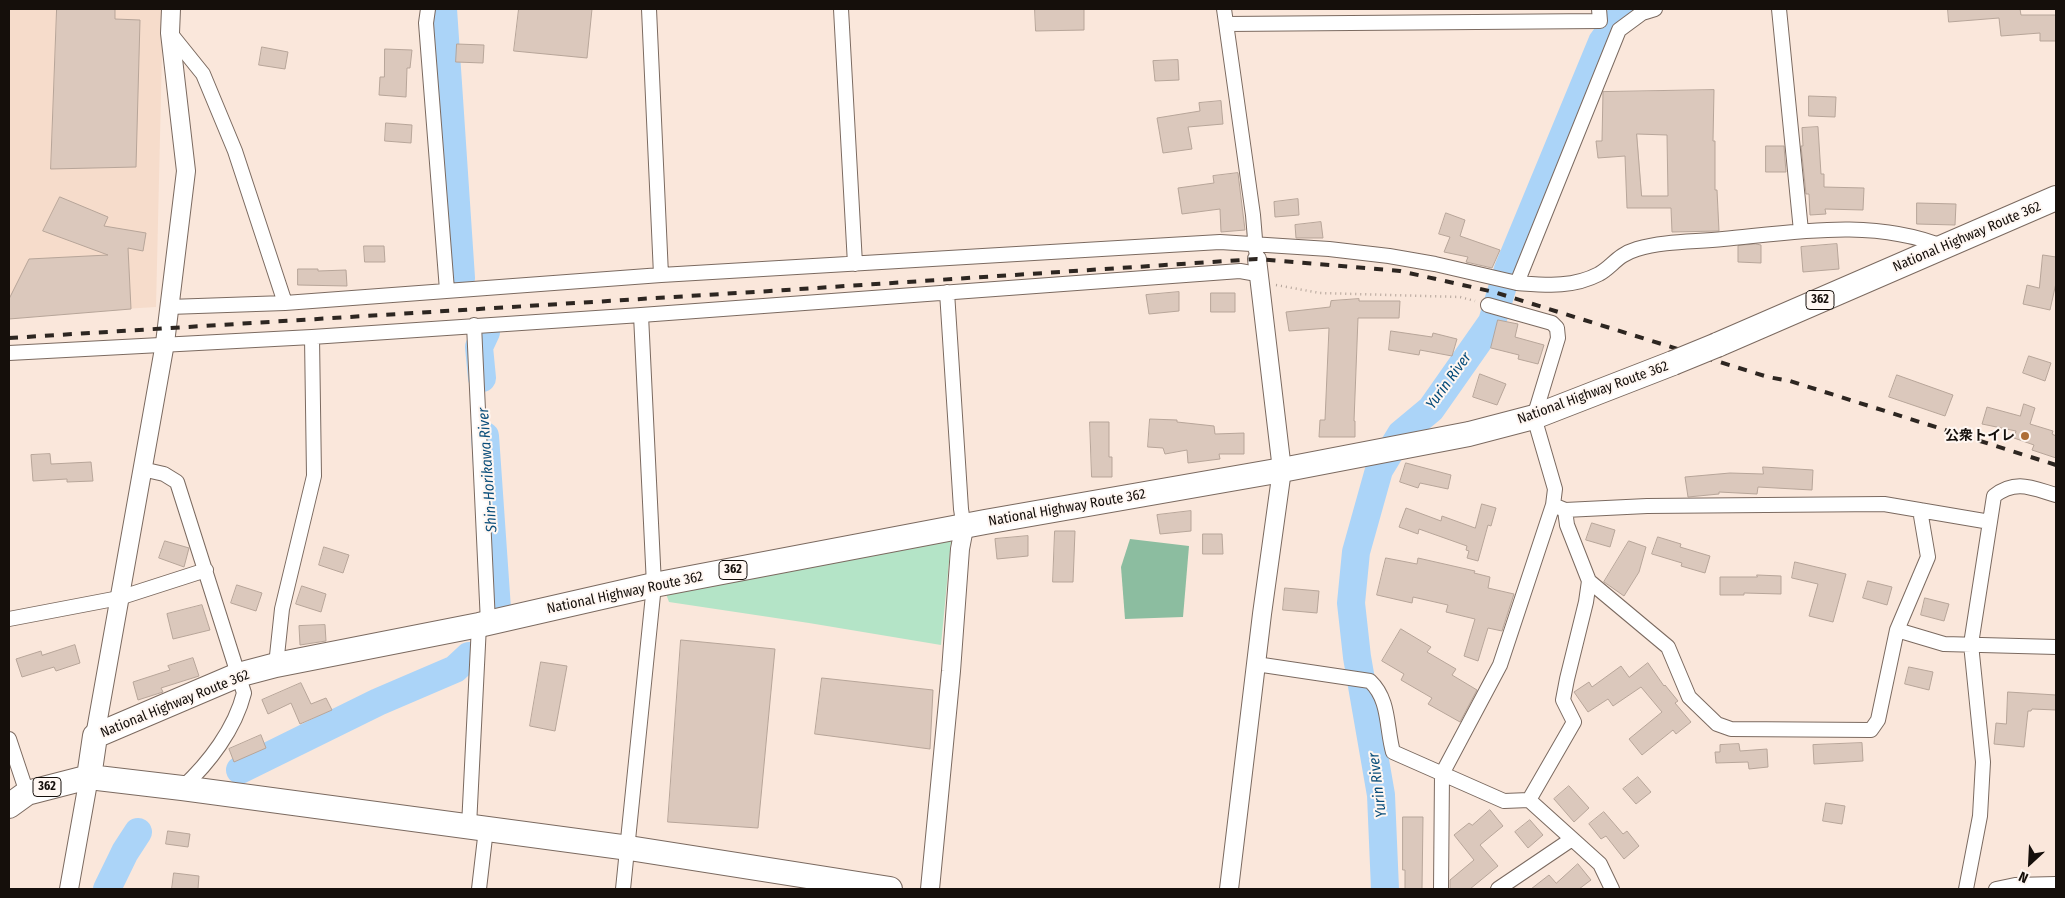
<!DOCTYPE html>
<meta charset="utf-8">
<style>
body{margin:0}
#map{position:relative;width:2065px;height:898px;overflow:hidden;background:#fae7db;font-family:"Fira Sans Condensed",sans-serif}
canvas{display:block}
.frame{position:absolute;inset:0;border:10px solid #150f0b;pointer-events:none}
.north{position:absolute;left:2005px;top:838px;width:50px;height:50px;-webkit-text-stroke:4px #fff7f2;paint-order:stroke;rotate:205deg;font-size:14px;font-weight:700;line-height:20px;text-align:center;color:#150f0b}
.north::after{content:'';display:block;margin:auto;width:18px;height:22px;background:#150f0b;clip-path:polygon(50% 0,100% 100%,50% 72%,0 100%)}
</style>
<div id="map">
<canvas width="2065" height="898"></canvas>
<div class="frame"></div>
<div class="north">N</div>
</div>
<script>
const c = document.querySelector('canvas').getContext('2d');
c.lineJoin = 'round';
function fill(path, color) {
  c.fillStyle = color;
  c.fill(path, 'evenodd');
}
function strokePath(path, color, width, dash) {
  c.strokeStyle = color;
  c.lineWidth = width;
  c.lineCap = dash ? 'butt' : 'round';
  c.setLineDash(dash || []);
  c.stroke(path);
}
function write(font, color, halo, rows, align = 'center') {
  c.font = font + ' "Fira Sans Condensed","Noto Sans JP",sans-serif';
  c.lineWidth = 4;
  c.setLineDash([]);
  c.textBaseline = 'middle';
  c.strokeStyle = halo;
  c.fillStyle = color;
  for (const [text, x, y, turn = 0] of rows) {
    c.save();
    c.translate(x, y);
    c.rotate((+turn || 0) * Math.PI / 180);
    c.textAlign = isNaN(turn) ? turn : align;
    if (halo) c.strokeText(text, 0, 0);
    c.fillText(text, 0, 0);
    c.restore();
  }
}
fill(new Path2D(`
 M9,9H163L156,307L9,316Z`), '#f6dccb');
fill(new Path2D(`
 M951,541L941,645L809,623L669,602L662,583L810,567Z`), '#b4e4c7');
fill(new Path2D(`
 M1130,539L1189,546L1183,617L1125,619L1121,567Z`), '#8cbda0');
strokePath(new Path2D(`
 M443,9L461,278
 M482,378L479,347L486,332
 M485,436L497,609
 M240,770L378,702L455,669L469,656
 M107,889L125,852L138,832
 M1385,889L1381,795L1357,657L1351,603L1356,552L1379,470L1401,434L1431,409L1492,322L1508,269L1602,42L1620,17L1632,9`), '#abd4f8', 28);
const building = new Path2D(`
 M57,9H115V19L140,20L136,167L51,169Z
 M519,9H592L587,58L514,51Z
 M1035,9H1084V30L1036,31Z
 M1948,9H2020L2021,15H2056V41H2040V33L2001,36L1999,18L1949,22Z
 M457,44L484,45L483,63L456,62Z
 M262,47L288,52L285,69L259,65Z
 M385,49L412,50L410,68H407L406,97L379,95L380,77H384Z
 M1178,60L1179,80L1155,81L1153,61Z
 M1714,90L1713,141H1715V190H1717L1719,231L1672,232L1671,208H1627L1625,156L1598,158L1596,141H1602L1603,92ZM1637,134L1667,135L1668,196H1642Z
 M1809,96L1836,97L1835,117L1809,116Z
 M1221,101L1223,124L1188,127L1192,149L1163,153L1157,118L1200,111L1199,103Z
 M386,123L412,125L411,143L385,141Z
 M1818,127L1821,174H1824V187L1864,188L1863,210L1825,209L1826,214L1810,215L1809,194H1806L1801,146H1803L1802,128Z
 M1766,146H1784L1786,172H1766Z
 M1238,173L1245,230L1221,232L1220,209L1182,214L1178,188L1214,183L1213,176Z
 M60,197L108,217L104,226L146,233L143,251L128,248L131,309L9,319V299L29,259L108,255L43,231Z
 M1298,199L1299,215L1275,217L1274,202Z
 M1917,203L1956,204L1955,225L1917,224Z
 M1446,213L1465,220L1460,236L1500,250L1492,268L1466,262L1468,257L1444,252L1450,237L1439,234Z
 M1321,222L1323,238H1296L1295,225Z
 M1756,244L1761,245V263L1738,262V246Z
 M1837,244L1839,269L1803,272L1801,247Z
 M364,246H384L385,262H365Z
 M2043,255L2056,257V283L2050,310L2023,304L2027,285L2039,288Z
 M298,269H318V271L346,270L347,286L298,285Z
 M1179,292V311L1149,314L1146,295Z
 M1211,293H1235V312H1211Z
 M1359,299V301H1400L1399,318H1358L1354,421H1355V437H1319L1320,420H1325L1329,328L1289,331L1286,312L1330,307L1331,301Z
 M1498,320L1518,324L1515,337L1544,345L1538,364L1518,359L1519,355L1491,348Z
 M1391,331L1432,337L1433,333L1457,339L1452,356L1420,350L1419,355L1389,350Z
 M2029,356L2051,363L2045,381L2023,373Z
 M1480,374L1506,384L1497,405L1473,397Z
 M1897,375L1953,395L1945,416L1889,397Z
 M2024,404L2035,408L2030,424L2053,431L2052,434L2056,436V458L2032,450L2034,445L2014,438L2016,431L1982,424L1987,407L2020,416Z
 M1150,419L1177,420V422L1214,426L1215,434L1244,433V454H1219L1220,459L1188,463L1187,450L1165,454L1163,448L1148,447Z
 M1090,422H1109V457H1112V477H1092Z
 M50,454L51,464L91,462L93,481L67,482V479L33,481L31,455Z
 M1406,463L1451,475L1448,489L1420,483L1418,488L1400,482Z
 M1763,467L1813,470L1812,490L1758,487L1757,494L1719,492V494L1688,497L1685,477L1730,473L1763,474Z
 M1482,504L1496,508L1491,526L1488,525L1478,561L1467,558L1469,551L1466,550L1467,546L1419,529L1418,534L1399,527L1406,508L1441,521L1442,516L1475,528Z
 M1191,511V531L1160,534L1157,515Z
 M1592,523L1615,530L1610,547L1586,540Z
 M1055,531H1075L1073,582H1053Z
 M1203,534H1222L1223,554H1203Z
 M1028,536V556L997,559L995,539Z
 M1658,537L1681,544L1680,547L1710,556L1705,573L1681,566L1682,563L1652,554Z
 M165,541L189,548L184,567L159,558Z
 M1629,541L1646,547L1639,572L1624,596L1604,582Z
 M324,547L349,555L343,573L319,565Z
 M1386,558L1417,564L1418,558L1475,571L1474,573L1490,577L1488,588L1514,594L1502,631L1488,628L1478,661L1464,656L1475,619L1446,612L1448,605L1413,597L1412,603L1377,595Z
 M1795,562L1846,574L1833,622L1809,616L1818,584L1792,578Z
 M1757,575L1781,576V594L1744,593V595H1720V577H1757Z
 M1868,581L1892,587L1887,605L1863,598Z
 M237,585L262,593L256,611L231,603Z
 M302,586L326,594L321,612L296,604Z
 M1285,588L1319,591L1317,613L1283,610Z
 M1925,598L1949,604L1944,621L1921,615Z
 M202,605L210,630L173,639L167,614Z
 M325,625L326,641L300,645L299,626Z
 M1401,629L1431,647L1427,652L1456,669L1452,675L1477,690L1460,722L1428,704L1432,698L1401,680L1404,674L1382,661Z
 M681,640L775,649L758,828L668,822Z
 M75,645L80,663L56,671L54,667L22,677L16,659L41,651L42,655Z
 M193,658L199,676L161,688L163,692L138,700L133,682L170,670L168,666Z
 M541,662L567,666L555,731L530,726Z
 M1648,663L1664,686L1665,685L1678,701L1675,703L1691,722L1676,734L1673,730L1642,755L1629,739L1662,712L1641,687L1613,706L1608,699L1588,712L1574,692L1589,682L1592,687L1621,666L1629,677Z
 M1909,667L1933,672L1929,690L1905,684Z
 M822,678L933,690L930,749L815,734Z
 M301,683L311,704L326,698L332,710L300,724L291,703L268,714L262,700Z
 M2008,692L2056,695V710L2032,709L2031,711H2028L2024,747L1994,744L1996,723L2006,724Z
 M261,735L266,748L234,762L229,749Z
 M1862,743L1863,761L1814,764L1813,745Z
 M1739,744L1740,751L1767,749L1768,767L1749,769L1748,762L1716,763L1715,752H1720V745Z
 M1638,777L1651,792L1636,804L1623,789Z
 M1569,786L1589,808L1574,822L1554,799Z
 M1826,803L1845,806L1842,824L1823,821Z
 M1490,810L1503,826L1480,845L1498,866L1470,889H1450V880L1474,860L1454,835L1469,823L1472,825Z
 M1604,812L1623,834L1627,831L1639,846L1624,859L1606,836L1601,839L1589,824Z
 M1403,817H1423L1422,889H1405V870H1403Z
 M1530,820L1543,835L1528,848L1515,832Z
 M168,831L190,834L188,847L166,844Z
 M1578,864L1591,880L1579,889H1531L1549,875L1556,883Z
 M174,873L199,876L198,889H172Z`);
fill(building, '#dbc8bc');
strokePath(building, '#b7a599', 1);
const minor = new Path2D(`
 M428,9L426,23L447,290
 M649,9L661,275
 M841,9L855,264
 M1224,9L1253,215L1256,251
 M1655,9L1642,13L1619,30L1517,283C1546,285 1572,288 1599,274C1613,266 1617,255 1637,249C1664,241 1695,242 1723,239C1796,232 1874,218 1944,247
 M1779,9L1801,231
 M1227,24L1600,21L1599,9
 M170,33L203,74L235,151L285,303
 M947,292L961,509L964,528
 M169,307L285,303L661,275L1220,242L1329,249L1389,256L1435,264L1517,283
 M474,325L488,623
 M9,353L312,337L641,315L1240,271L1257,274
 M142,469L164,474L177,482L244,693C235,729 209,763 182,788
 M1553,505L1565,510L1647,506L1884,504L1990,522
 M1589,581L1668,647L1689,697L1717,724L1731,729L1871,730L1878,720L1897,630L1928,557L1920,510
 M9,619L119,598L206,570
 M1897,630L1944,644L2056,647
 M1256,664L1370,681C1390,700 1386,727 1393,752L1504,801L1529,800L1600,864L1612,889
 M276,665L282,609L314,476L312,337
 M9,739L27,793
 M1529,800L1574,722L1563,700L1567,679L1586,602L1589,581L1567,525L1565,510
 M469,826L479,625
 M479,889L486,829
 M623,889L654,585L641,315
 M1441,889L1442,774L1500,665L1553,505L1555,489L1534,417L1558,338L1557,328L1552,323L1488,305
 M1498,889L1572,839
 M1966,889L1980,816L1983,762L1971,644L1994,496C2016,479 2032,488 2056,495
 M1996,889L2015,885L2056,884`);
const tertiary = new Path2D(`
 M95,736L165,343L186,171L170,33L171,9
 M69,889L89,777
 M930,889L951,671L960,549L964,528
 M1229,889L1262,614L1282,470L1257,259`);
const trunk = new Path2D(`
 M1717,345L2056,198
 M89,777L95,736L238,675L276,665L479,625L654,585L985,522L1282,470L1469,434L1534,417L1673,363
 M9,806L27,793L89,777L182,788L629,848L890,889`);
strokePath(minor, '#7b6a60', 16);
strokePath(tertiary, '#7b6a60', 20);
strokePath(trunk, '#7b6a60', 26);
strokePath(new Path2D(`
 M1276,285L1320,293L1460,297L1475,301`), '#b2a399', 2.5, [1, 4]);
strokePath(minor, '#fff', 14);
strokePath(tertiary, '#fff', 18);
strokePath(trunk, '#fff', 24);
strokePath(new Path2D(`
 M9,338L770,291L1257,259L1400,271L1494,292L1768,377L1790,381L2056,465`), '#2d2621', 4, [9, 9]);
const trunkBridge = new Path2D(`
 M1673,363L1717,345`);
strokePath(trunkBridge, '#7b6a60', 26, []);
strokePath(trunkBridge, '#fff', 24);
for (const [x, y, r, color] of [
 [2025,436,5,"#ae6e37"]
]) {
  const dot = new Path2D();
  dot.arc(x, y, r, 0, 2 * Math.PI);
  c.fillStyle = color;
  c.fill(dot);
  strokePath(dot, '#fff7f2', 2);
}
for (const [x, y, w] of [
 [1820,300,28],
 [733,570,28],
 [47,787,28]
]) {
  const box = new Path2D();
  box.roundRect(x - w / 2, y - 9.5, w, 19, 4);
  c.fillStyle = '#fff7f2';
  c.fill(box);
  strokePath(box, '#150f0b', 1);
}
write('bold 12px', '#150f0b', null, [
 ["362",1820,300],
 ["362",733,570],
 ["362",47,787]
]);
write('14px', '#150f0b', '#fff7f2', [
 ["National Highway Route 362",1967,237,-23],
 ["National Highway Route 362",1593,393,-20],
 ["National Highway Route 362",1067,508,-10],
 ["National Highway Route 362",625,593,-12],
 ["National Highway Route 362",175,704,-22]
]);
write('bold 14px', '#150f0b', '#fff7f2', [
 ["公衆トイレ",2015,436]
], 'right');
write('italic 15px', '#094d7a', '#fff7f2', [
 ["Yurin River",1449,381,-54],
 ["Shin-Horikawa River",488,470,-94],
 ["Yurin River",1378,785,-97]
]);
</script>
